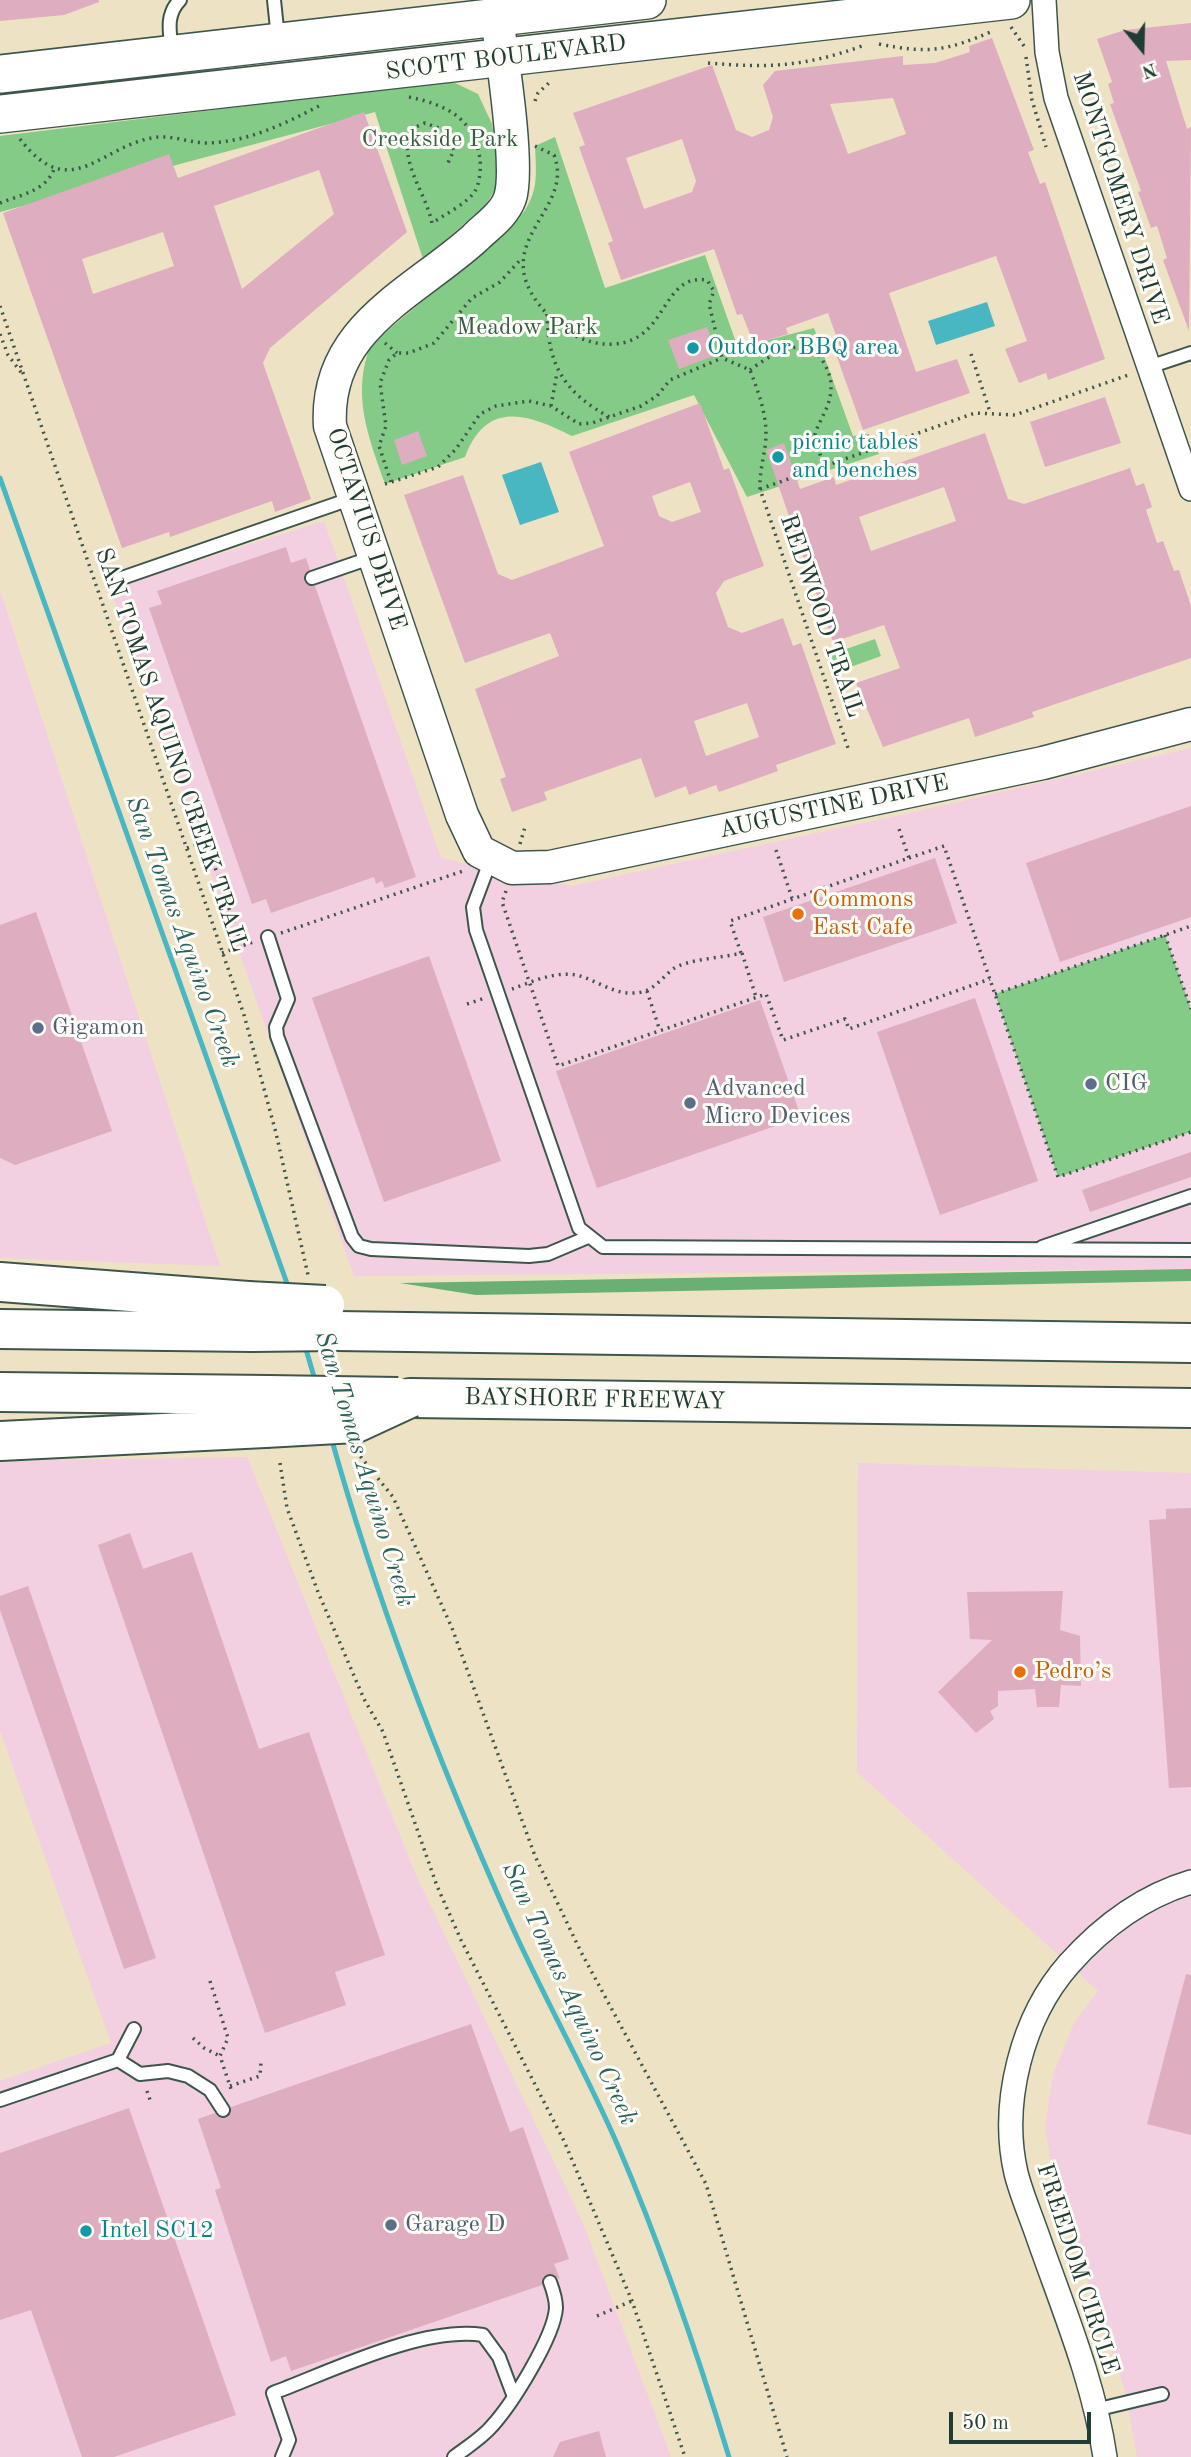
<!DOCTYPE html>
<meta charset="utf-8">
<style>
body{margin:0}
#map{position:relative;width:1191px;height:2457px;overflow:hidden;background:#eee2c4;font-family:"Old Standard TT",serif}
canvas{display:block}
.north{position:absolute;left:1107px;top:14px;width:70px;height:70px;-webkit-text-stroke:5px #fdfcf7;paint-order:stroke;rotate:161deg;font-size:19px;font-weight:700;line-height:28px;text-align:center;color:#1f3d34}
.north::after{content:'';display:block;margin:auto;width:24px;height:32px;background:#1f3d34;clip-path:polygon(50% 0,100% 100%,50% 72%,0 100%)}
.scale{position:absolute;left:949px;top:2412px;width:142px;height:32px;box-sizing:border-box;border:4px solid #1f3d34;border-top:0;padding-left:9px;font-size:21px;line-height:24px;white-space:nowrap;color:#1f3d34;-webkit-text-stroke:5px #fdfcf7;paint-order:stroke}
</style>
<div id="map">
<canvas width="1191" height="2457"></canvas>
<div class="north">N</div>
<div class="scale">50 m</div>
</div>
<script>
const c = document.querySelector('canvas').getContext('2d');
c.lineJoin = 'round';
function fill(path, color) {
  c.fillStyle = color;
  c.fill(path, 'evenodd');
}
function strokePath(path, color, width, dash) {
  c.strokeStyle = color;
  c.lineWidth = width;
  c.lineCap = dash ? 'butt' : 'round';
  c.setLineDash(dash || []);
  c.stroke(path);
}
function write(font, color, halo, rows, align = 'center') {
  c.font = font + ' "Old Standard TT",serif';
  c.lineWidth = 6;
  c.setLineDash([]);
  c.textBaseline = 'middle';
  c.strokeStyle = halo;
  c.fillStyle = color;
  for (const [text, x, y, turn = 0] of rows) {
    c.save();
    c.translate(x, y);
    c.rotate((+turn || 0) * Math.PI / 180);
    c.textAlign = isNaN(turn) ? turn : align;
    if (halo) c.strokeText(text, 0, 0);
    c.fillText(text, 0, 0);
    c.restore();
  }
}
fill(new Path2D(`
 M324,521L441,858L571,886L919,811L1191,748V1269L354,1276L110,588Z
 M0,590L220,1266L0,1258Z
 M247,1457L416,1875L583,2223L671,2457H0V2081L111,2043L0,1731V1461Z
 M858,1463L1191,1473V2457H1137L1124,2387L1055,2186L1045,2126L1053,2075L1074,2023L1098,1991L857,1772Z`), '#f2cfe1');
fill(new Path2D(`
 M451,81L478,94L492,124L501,180L484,207L423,259L375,112L0,212V136Z
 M555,137L605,288L705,255L738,348L814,328L853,436L869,434L879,454L747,497L694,395L572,436C530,415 487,398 465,457L385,484C368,436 351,394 371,344L512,227C538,197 537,184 535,146Z
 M875,639L881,656L834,673L829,655Z
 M1165,935L1191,1009V1132L1058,1177L995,994Z`), '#83cb86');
fill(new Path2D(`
 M1191,1269V1281L476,1295L400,1283Z`), '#6aaf73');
fill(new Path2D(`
 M987,302L995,326L936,345L928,321Z
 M541,462L559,512L520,525L502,475Z`), '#48b7c1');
strokePath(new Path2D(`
 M0,478L289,1289
 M305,1346L315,1380
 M331,1437C377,1602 440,1766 510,1922C544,1998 585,2070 618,2146C661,2246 697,2352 729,2457`), '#48b7c1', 5);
fill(new Path2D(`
 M0,0H99V2L64,15L0,21Z
 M1191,23V60L1166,61L1187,129L1191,127L1189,331L1163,260L1167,258L1157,226L1151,228L1138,192L1141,191L1110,104L1114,103L1108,84L1112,82L1097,39L1125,30Z
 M992,38L1034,150L1028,152L1040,184L1045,182L1105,359L1048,380L1046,373L1019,383L1005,349L1027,341L996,256L889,293L916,372L957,359L970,393L863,430L837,357L843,355L828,313L786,328L788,334L754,344L742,314L737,315L714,249L621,280L608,243L613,241L579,147L585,145L573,113L712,65L736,130L752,137L769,130L773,117L763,85L775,71L903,56V65L935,63L970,52L969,46ZM893,98L906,134L848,154L830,104ZM682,139L696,181L692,192L644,209L626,158Z
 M364,112L407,232L270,348L263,363L311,499L275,512L272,501L170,537L169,532L122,548L3,213L169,154L178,178ZM319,170L334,214L242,289L214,206ZM163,232L174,266L93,294L82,259Z
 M707,327L717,355L679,369L668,340Z
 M1105,397L1121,443L1045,467L1030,422Z
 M700,403L724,470L729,468L764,566L724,581L716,593L728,627L742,633L783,618L793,646L801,643L836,744L776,765L778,771L719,792L716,785L689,795L686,786L655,798L641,758L544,792L547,800L512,812L500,779L506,777L475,689L559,656L550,633L465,663L404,495L463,475L498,574L512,580L604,546L569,452ZM690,482L701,512L672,522L659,516L652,496ZM747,703L759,737L706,756L694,721Z
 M418,431L427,456L402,465L394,440Z
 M985,433L1008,499L1024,504L1130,468L1136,486L1144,483L1152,507L1146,510L1157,543L1163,541L1174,571L1179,570L1191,606V658L1032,712L1034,717L975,737L969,718L883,747L856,683L900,668L884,625L833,642L766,450L784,443L800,489L834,477L836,485ZM944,487L956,521L871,551L859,517Z
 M286,547L291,563L306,558L310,570L304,576V581L315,586L416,877L385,888L382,881L376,884L374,877L271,913L266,899L252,904L149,608L162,604L157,591Z
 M1191,806V917L1060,962L1026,863Z
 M935,858L957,923L784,982L763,917Z
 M36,912L112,1131L15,1165L0,1158V925Z
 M429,956L501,1161L384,1202L312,998Z
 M975,998L1038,1181L940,1215L877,1032Z
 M760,1000L801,1117L597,1188L556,1071Z
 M1191,1152V1177L1090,1212L1082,1190Z
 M1191,1508V1787L1169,1788L1149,1520L1166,1519V1509Z
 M130,1533L143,1569L192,1552L259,1749L309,1732L385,1955L335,1972L346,2005L265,2033L98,1545Z
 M28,1586L156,1958L124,1969L0,1610V1596Z
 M1063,1591L1060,1630L1080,1636L1081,1686L1061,1685L1059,1707H1037L1035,1689L998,1691V1706L990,1711L994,1719L976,1733L938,1692L992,1640L970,1639L967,1592Z
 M1186,1974L1191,1975V2135L1147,2124Z
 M471,2024L510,2132L523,2127L569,2259L554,2264L560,2279L548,2274L543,2277L542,2285L291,2371L286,2356L271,2362L215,2190L221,2188L198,2119L215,2113L220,2118H227L231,2107Z
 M129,2108L236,2415L114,2457H82L31,2310L0,2320V2153Z
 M599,2431L606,2457H553L560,2442Z`), '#deadc0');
const lane = new Path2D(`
 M274,0L278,38
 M172,52C170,33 165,15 180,0
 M1149,367L1191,353
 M312,578L373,557
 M119,579L353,498
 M491,859L473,907L476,930L579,1228L603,1247L1191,1250
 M268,937L288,999L276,1027L277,1036L352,1237L359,1246L371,1249L529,1256L548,1254L588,1237
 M1042,1247L1191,1196
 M118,2060L140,2074L168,2071L188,2076L210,2090L223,2110
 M0,2100L118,2060L134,2029
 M1095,2410L1162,2394
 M282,2457L289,2440L273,2393C332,2371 422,2326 483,2335L499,2357L514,2397
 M454,2457C467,2447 482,2438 492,2426C512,2404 554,2337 556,2308C556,2300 553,2290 550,2282`);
const street = new Path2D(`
 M1044,0L1047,52L1056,98L1191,489
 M1105,2457C1094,2381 1062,2306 1037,2234C1030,2214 1021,2193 1016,2173C1000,2103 1022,2017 1069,1964C1102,1927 1144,1896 1191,1882`);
const secondary = new Path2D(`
 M497,18C502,55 520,168 510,198C504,215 487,226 475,238C413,294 324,328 330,426L462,815L479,851L512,868L550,867L1043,763L1191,724`);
const primary = new Path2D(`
 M0,74L647,0
 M0,114L1011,0`);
const highway = new Path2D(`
 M0,1282L248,1301
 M0,1329L252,1332
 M337,1331L1191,1343
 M0,1392L268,1395
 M410,1398L1191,1408
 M0,1441L265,1428`);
strokePath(lane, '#3e564a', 16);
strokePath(street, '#3e564a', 26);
strokePath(secondary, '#3e564a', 35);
strokePath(primary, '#3e564a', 40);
strokePath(highway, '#3e564a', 42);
strokePath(new Path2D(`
 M1011,27L1026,49
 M879,44C929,54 946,51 993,31
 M1026,57L1032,100L1046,147
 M708,63C768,68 804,67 862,46
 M409,97C447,105 474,118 480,159C481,167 480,183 475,191C468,203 444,215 432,223C425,190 398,162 411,129L425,123L444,130L454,150L447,165
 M535,101L538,93L551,81
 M20,139C72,207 102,142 159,137C175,136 191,143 207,143C248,142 284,124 319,106
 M535,146L554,155C577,214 476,244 552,319C568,334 590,346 614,344C668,341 661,273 707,280L714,291L709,304L722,358L750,370C758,391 766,412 766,434C766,452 759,470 760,489L849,751
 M0,203C20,195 46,191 54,169
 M0,306L244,1015L276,1133L308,1275
 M547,314C548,367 565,393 611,418
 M0,334L8,355L23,375
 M385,343L397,353
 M971,354L990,412
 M750,370C769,356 808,330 824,363C828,370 832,380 831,388C831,406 820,418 815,434L823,466
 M551,406L557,373
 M391,482L379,446L386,426L380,383L389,360L397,353H409L434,343L472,298L500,282L522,258
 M385,484L438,467L456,449L480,414L496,406L529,401L551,406L579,424L592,423L641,406L657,396L670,380L722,358
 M760,489L975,413L1015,415L1131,374
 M520,844L525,827
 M187,848L206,841L242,946L253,942
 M776,850L792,898
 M909,858L944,846L1058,1177L1191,1132
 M506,891L502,902L558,1066L766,994L783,1040L845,1019L849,1029L990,979
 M281,933L466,870
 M1165,935L1191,1009
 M222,953L242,946
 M742,953L756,997
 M512,989C531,982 555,971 576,975C595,979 612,994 633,993C653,993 659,980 673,969C687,959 723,958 741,953L730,921L909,858L899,829
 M647,991L660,1031
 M995,994L1191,926
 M467,1004L485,998
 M356,1451L393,1497L452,1628L535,1856L581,1952L706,2184L787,2457
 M280,1463L287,1508L318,1592L364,1699L383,1732L437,1886L461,1940L564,2141L632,2301L685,2457
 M210,1981L228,2038L220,2056L232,2092
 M193,2038L204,2048L220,2056
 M230,2086L260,2076L261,2062
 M147,2091L150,2100
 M597,2316L632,2301`), '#3e564a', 3.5, [2, 5]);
strokePath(lane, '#fff', 12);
strokePath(street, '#fff', 23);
strokePath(secondary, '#fff', 32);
strokePath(primary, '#fff', 37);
strokePath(highway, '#fff', 38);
const highwayBridge = new Path2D(`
 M248,1301L325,1305
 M252,1332L337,1331
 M268,1395L398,1397
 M265,1428L356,1423L410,1398`);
strokePath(highwayBridge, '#3e564a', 42, []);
strokePath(highwayBridge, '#fff', 38);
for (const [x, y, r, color] of [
 [693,348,7,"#0f9aa8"],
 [778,457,7,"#0f9aa8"],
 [798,914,7,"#e8710a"],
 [38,1028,7,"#5c6f8a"],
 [1091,1084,7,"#5c6f8a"],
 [690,1103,7,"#5c6f8a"],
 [1020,1672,7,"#e8710a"],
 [391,2225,7,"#5c6f8a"],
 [86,2231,7,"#0f9aa8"]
]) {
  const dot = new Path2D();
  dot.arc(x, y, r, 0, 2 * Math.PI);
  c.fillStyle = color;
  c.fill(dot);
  strokePath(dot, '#fdfcf7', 2.5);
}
write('24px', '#1f3d34', '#fdfcf7', [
 ["SCOTT BOULEVARD",506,58,-7],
 ["MONTGOMERY DRIVE",1120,198,72],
 ["OCTAVIUS DRIVE",366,529,72],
 ["REDWOOD TRAIL",821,616,71],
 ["SAN TOMAS AQUINO CREEK TRAIL",171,750,71],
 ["AUGUSTINE DRIVE",834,807,-12],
 ["BAYSHORE FREEWAY",595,1400,1],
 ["FREEDOM CIRCLE",1077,2269,72]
]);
write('24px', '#386048', '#fdfcf7', [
 ["Creekside Park",440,140],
 ["Meadow Park",527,328]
]);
write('24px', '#0d838f', '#fdfcf7', [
 ["Outdoor BBQ area",707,348],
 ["picnic tables",792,443],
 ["and benches",792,471],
 ["Intel SC12",100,2231]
], 'left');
write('24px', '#c56008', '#fdfcf7', [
 ["Commons",812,900],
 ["East Cafe",812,928],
 ["Pedro’s",1034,1672]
], 'left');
write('24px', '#4e5e75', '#fdfcf7', [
 ["Gigamon",52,1028],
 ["CIG",1105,1084],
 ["Advanced",704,1089],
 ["Micro Devices",704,1117],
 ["Garage D",405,2225]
], 'left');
write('italic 26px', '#2b625e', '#fdfcf7', [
 ["San Tomas Aquino Creek",182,932,70],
 ["San Tomas Aquino Creek",364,1469,73],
 ["San Tomas Aquino Creek",569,1994,65]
]);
</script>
